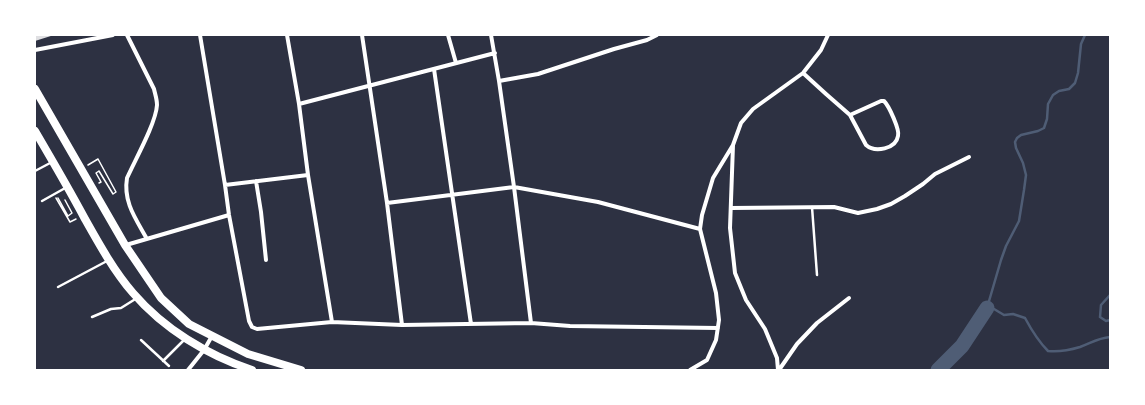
<!DOCTYPE html>
<style>
body{margin:0}
#map{position:relative;width:1145px;height:405px;overflow:hidden;background:#2d3142;font-family:"IBM Plex Sans",sans-serif}
canvas{display:block}
.frame{position:absolute;inset:0;border:36px solid #fff;pointer-events:none}
</style>
<div id="map">
<canvas width="1145" height="405"></canvas>
<div class="frame"></div>
</div>
<script>
const c = document.querySelector('canvas').getContext('2d');
c.lineJoin = 'round';
function strokePath(path, color, width, dash) {
  c.strokeStyle = color;
  c.lineWidth = width;
  c.lineCap = dash ? 'butt' : 'round';
  c.setLineDash(dash || []);
  c.stroke(path);
}
function fill(path, color) {
  c.fillStyle = color;
  c.fill(path, 'evenodd');
}
strokePath(new Path2D(`
 M1085,35L1081,44L1078,73L1075,83L1069,89L1059,91L1053,95L1048,104L1047,119L1044,128L1038,131L1021,135L1017,138L1015,142L1016,148L1023,163L1026,175L1024,190L1019,221L1006,246L1001,260L987,308L994,309L1004,315L1013,314L1025,318C1032,331 1038,341 1048,351C1058,352 1070,350 1080,347C1091,343 1098,338 1110,337
 M1110,295L1101,305L1100,317L1106,321L1110,320`), '#4f5d75', 2.5);
strokePath(new Path2D(`
 M938,370L962,346L987,308`), '#4f5d75', 15);
fill(new Path2D(`
 M35,35H54L35,41Z`), '#e0e0e3');
strokePath(new Path2D(`
 M88,165L98,159L116,192L113,194L99,171L96,173L101,182L99,183
 M56,198L70,222L76,219
 M58,198L68,216L72,213L65,200`), '#fff', 1.5);
strokePath(new Path2D(`
 M35,171L52,162
 M42,201L67,187
 M812,207L817,275
 M58,287L107,261
 M92,317L111,309L121,308L137,298
 M141,340L169,366
 M163,361L185,339`), '#fff', 2.5);
strokePath(new Path2D(`
 M127,35L154,89C155,94 157,99 157,105C156,123 135,160 127,178C123,202 136,219 147,239
 M200,35L225,185L229,215L249,321L252,327L257,329L332,322L402,325L531,323L570,326L718,328
 M287,35L299,104L308,175L332,322
 M362,35L387,203L402,325
 M448,35L456,63
 M491,35L499,81L514,187L531,323
 M35,50L113,35
 M434,69L471,324
 M803,73L826,94L850,115L866,145C875,153 896,149 898,136C900,130 889,106 884,101H881L850,115
 M499,81L538,74L614,49L647,40L657,35
 M299,104L495,53
 M256,181L261,212L266,260
 M225,185L308,175
 M387,203L514,187L598,202L700,229
 M731,208L834,207L858,213L877,209L891,204L905,196L923,184L935,174L969,157
 M126,245L229,215
 M188,370L204,350L212,336
 M690,370L707,360L716,340L719,320L716,293L700,229L702,215L713,178L733,145
 M778,370L777,358L765,329L746,300L735,273L730,228L733,145L741,123L753,109L803,73L821,50L828,35
 M779,370L797,344L817,323L849,298`), '#fff', 4);
strokePath(new Path2D(`
 M35,89L125,245L161,298L189,324L248,354L301,370
 M35,131C52,160 69,189 85,219C99,244 114,271 133,293C164,329 207,355 252,370`), '#fff', 8);
</script>
